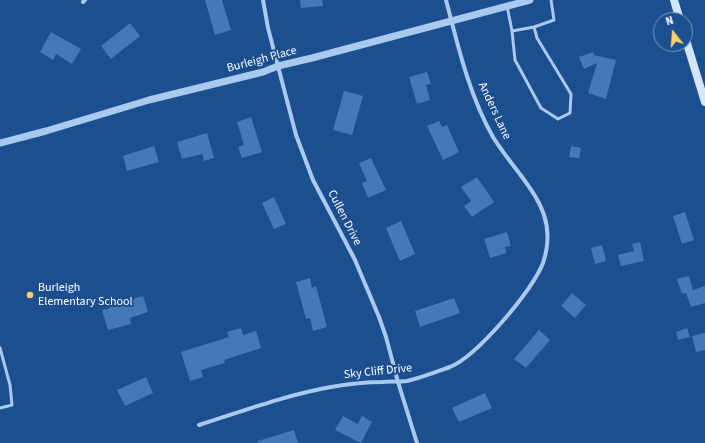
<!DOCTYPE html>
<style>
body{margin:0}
#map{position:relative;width:705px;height:443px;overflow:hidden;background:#1b4f8f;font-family:"Source Sans 3",sans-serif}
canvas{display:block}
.north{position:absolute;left:653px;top:12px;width:40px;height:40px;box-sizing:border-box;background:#1b4f8f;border:1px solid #7695bc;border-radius:50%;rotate:343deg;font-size:11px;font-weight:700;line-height:16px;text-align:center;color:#fff}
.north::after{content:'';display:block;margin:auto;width:14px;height:18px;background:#ffd166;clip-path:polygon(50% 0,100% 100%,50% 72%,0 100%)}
</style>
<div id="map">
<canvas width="705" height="443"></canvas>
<div class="north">N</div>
</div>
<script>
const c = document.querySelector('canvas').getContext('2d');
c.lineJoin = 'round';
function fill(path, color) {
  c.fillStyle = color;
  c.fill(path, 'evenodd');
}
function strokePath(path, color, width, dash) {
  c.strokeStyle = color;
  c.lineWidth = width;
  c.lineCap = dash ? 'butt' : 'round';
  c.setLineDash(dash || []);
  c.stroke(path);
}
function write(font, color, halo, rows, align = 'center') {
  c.font = font + ' "Source Sans 3",sans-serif';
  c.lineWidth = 4;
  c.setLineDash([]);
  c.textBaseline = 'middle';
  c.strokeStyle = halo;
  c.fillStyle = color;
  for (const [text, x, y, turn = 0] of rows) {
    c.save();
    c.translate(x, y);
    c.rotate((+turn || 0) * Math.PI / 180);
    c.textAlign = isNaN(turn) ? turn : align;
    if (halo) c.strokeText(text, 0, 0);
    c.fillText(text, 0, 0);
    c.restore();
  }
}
fill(new Path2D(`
 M205,0H222L231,30L215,35Z
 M300,0H322L323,6L301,8Z
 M130,23L140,36L111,59L101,46Z
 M51,32L81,49L72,64L56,54L53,60L40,52Z
 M593,52L594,55L616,60L606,99L588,93L597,63L584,69L579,57Z
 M427,72L431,84L426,85L430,100L417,104L409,77Z
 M344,91L363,96L352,135L333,130Z
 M251,117L262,152L242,158L238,147L244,145L237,122Z
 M439,121L442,127L447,125L459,152L443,160L427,126Z
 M207,133L214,158L204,161L202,154L182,159L177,142Z
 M154,146L159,162L127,171L123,156Z
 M571,146L581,148L579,158L569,157Z
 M371,158L386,190L368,198L362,183L367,181L359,163Z
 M477,177L494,202L472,217L464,206L471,201L461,187Z
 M274,197L286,224L274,229L262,203Z
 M685,212L694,240L682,244L673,216Z
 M401,221L415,254L400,261L386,228Z
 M507,232L511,246L505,247L506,253L490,258L484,239Z
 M640,242L644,261L621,266L618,255L634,251L632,244Z
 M602,245L606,261L595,264L591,248Z
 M689,276L693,290L705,286V303L691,307L686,293L682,294L677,279Z
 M310,278L312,288L316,286L327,327L313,331L310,318L306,319L296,282Z
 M572,293L586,305L575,318L561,306Z
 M143,296L148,312L130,318L131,324L108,330L102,310L110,308L108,301L121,297L122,302Z
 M454,298L460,313L420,327L415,311Z
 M241,328L243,335L256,331L261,348L224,360L225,363L201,370L203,377L190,381L181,352L229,337L227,332Z
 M687,328L690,337L678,340L676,332Z
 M539,330L550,340L526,368L514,359Z
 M705,333V350L696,352L692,336Z
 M146,377L153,393L125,406L117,390Z
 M485,393L492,408L459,422L452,408Z
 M343,416L358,424L362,416L372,422L361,443L335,430Z
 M294,430L298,443H258V441Z`), '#4478b7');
strokePath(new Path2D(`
 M507,6L512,31L515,60L541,108L558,119L570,113L571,94L537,38L534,27L554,20L551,0
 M512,31L534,27
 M0,348L10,385L12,405L0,408`), '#a9c9ee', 3);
strokePath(new Path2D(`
 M263,0L268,28L296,135L313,180L355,260L379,317L386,337L398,382L417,443
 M83,2L85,0
 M199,425C243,411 286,395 331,387C348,384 366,382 383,382C391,381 399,382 407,381C421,378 436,372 450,367C477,356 533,290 543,263C548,248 549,230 544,215C535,188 508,162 493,137C469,95 458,46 446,0`), '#a9c9ee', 4);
strokePath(new Path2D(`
 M0,143L46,131L149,100L263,72L278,66L312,58L530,0`), '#a9c9ee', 7);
strokePath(new Path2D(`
 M674,0L680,20
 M685,37L705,102`), '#d6e6fa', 8);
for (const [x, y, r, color] of [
 [30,295,4,"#ffd166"]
]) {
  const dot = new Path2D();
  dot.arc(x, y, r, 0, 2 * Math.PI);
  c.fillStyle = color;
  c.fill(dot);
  strokePath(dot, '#1b4f8f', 1.5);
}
write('12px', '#fff', '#1b4f8f', [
 ["Burleigh Place",262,60,-15],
 ["Anders Lane",494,111,65],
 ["Cullen Drive",344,218,63],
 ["Sky Cliff Drive",378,372,-6]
]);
write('12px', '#fff', '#1b4f8f', [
 ["Burleigh",38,288],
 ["Elementary School",38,302]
], 'left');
</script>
